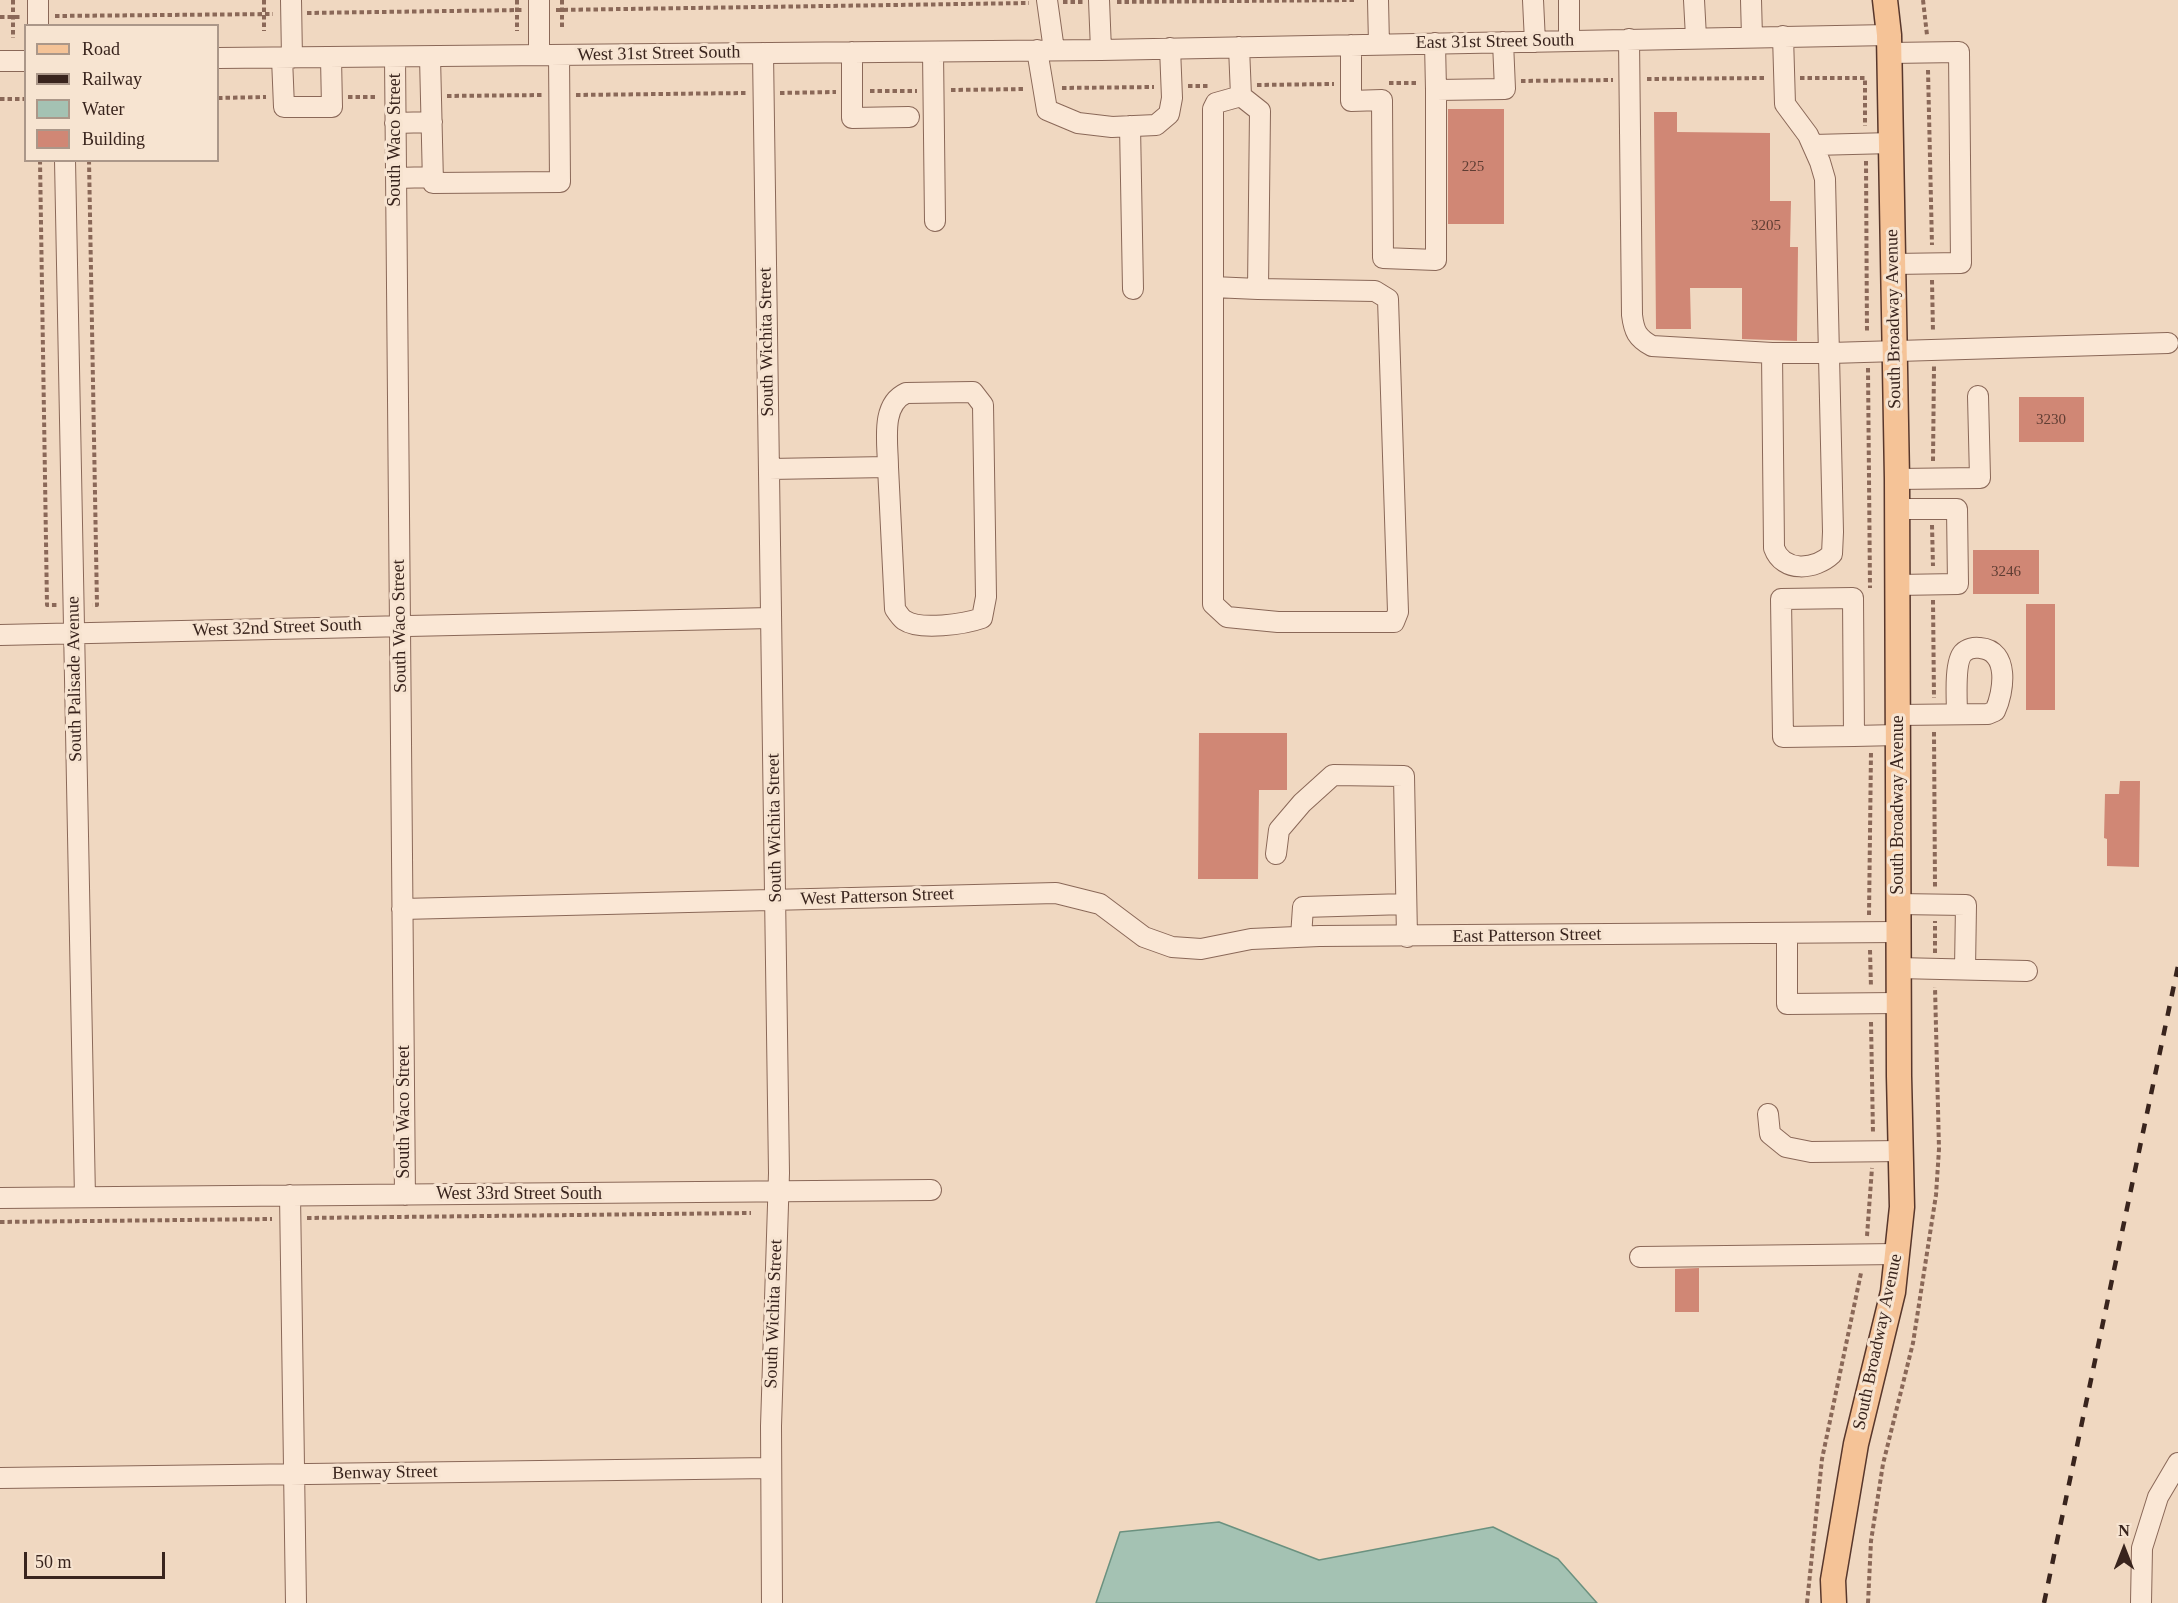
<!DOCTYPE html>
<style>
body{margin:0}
#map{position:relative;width:2178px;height:1603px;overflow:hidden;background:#f0d8c1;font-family:Georgia,serif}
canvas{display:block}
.legend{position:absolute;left:24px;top:24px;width:195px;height:138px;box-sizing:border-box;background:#f7e4d1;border:2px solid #ab9789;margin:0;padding:8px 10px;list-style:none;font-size:18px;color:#39241d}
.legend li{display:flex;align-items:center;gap:12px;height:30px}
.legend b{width:30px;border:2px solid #ab9789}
.north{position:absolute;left:2094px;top:1519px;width:60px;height:60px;-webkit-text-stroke:4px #f7e4d1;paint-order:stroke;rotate:0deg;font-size:16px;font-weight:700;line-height:24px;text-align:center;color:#39241d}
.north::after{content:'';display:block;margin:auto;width:21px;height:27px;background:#39241d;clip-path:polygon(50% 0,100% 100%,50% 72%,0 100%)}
.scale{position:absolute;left:24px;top:1552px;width:141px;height:27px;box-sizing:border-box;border:3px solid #39241d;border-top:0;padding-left:8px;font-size:18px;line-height:21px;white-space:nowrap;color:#39241d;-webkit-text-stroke:4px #f7e4d1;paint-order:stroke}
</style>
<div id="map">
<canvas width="2178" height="1603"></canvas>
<ul class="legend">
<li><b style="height:8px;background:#f5c397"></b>Road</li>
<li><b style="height:8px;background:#39241d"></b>Railway</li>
<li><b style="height:16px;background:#a4c2b3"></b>Water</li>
<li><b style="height:16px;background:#d08775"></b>Building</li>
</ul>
<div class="north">N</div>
<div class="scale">50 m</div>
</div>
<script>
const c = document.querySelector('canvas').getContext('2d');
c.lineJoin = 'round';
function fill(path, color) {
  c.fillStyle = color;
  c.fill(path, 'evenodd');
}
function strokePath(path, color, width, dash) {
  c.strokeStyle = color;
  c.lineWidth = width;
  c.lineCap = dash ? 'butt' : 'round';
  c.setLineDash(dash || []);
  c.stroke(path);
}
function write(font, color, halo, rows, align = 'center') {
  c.font = font + ' Georgia,serif';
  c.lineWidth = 6;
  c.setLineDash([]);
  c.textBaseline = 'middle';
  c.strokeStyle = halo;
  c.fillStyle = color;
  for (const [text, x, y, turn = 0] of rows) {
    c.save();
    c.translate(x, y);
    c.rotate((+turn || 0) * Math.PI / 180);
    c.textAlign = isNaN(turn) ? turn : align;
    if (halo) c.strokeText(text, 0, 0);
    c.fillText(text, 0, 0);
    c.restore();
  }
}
const water = new Path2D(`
 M1219,1522L1319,1560L1493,1527L1558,1559L1597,1603H1096L1120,1532Z`);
fill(water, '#a4c2b3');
strokePath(water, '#6b917f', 1.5);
fill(new Path2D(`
 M1448,109H1504V224H1448Z
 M1654,112H1677V132L1770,133V201H1791L1790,247H1798L1797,341L1742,339V288H1690L1691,329H1656Z
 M2019,397H2084V442H2019Z
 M1973,550H2039V594H1973Z
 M2026,604H2055V710H2026Z
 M1199,733H1287V790H1259L1258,879H1198Z
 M2120,781H2140L2139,867L2107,866V839L2104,838L2105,794H2119Z
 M1699,1268V1312H1675V1269Z`), '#d08775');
const minor = new Path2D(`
 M38,0V26
 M291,0L292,58
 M539,0V55
 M1047,0L1054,50
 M1099,0L1101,50
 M1378,0L1379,44
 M1533,0L1535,42
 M1569,0V41
 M1694,0L1696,37
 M1751,0L1752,37
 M1629,39L1632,315C1634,331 1637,338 1652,346L1772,353H1830L2168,343
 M1435,43L1436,90L1505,89L1503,42
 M1351,45V101L1382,100L1383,258L1436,260V90
 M1239,47L1241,96L1216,103L1213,109V604L1227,617L1278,622H1394L1398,612L1388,299L1375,291L1258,289L1260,111L1241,96
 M1037,50L1047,110L1078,123L1112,127L1156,125L1169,114L1172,98L1170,48
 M852,52V118L909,117
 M933,52L935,221
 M763,53L779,1173L771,1426L772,1603
 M1890,53L1959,52L1961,263L1893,264
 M395,57L405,1195
 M430,57L433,183L560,182L559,55
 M218,58L1101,50L1889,35
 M282,58L284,107H332L331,58
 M0,61H26
 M395,123L432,122
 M1130,126L1133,289
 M1813,145L1892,143
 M65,160L85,1197
 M396,178L433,177
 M1213,287L1258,289
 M1772,353L1774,548C1783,573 1815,570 1832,554L1833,532L1825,179L1820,162L1808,135L1785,104L1783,36
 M769,469L888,467C888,443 880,405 906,393L973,392L983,405L986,597L982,618C965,624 920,631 904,620C901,618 897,612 895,609L888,467
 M1897,479L1980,478L1978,396
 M1897,509H1957L1958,584L1897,585
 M0,635L771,618
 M1898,715L1988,714L1995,711C2004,692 2010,650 1980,648C1974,647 1967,649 1963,653C1954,663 1957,701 1957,714
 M1854,736L1783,737L1781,599L1853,598L1854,736L1898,735
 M1276,854L1279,830L1302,803L1333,775L1404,776L1407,937
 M1898,904L1966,905L1965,969
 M402,909L1056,893L1100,904L1144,937L1172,947L1201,949L1251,939L1319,936L1898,932
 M1787,933V1004L1898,1003
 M1301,937L1303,907L1406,904
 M1898,968L2027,971
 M1768,1114L1770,1134L1786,1147L1811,1152L1902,1151
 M290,1195L296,1603
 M0,1198L931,1190
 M1640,1257L1898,1254
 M0,1478L771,1468
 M2141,1603L2142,1548L2158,1497L2178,1463`);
const major = new Path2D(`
 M1834,1603L1833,1580L1856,1444L1893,1292L1902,1207L1899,1076L1897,479L1889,35L1885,0`);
strokePath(minor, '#8a6858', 22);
strokePath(major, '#58372c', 27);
strokePath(new Path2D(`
 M13,0V38
 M264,0V31
 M517,0V31
 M562,0V27
 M1923,0L1927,35
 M1063,2H1083
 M1117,2L1354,0
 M556,10L1029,3
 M307,13L522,10
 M55,16L273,14
 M0,17H21
 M1928,70L1932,245
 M1800,78H1865V126
 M1647,79L1766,78
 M1521,81L1613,80
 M1389,83H1418
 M1257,85L1334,84
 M1188,86H1208
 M1062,88L1154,87
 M951,90L1025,89
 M870,91H917
 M780,93L836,92
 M576,95L746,93
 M447,96L542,95
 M348,97H377
 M218,98L266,97
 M0,99H26
 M40,160L47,605H57
 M89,160L97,605H92
 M1866,161L1867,333
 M1932,280L1933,332
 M1868,368L1870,588
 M1933,461L1934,366
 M1932,525L1933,566
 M1933,600L1934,698
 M1934,732L1935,887
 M1869,915L1871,752
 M1870,950L1871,987
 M1935,953V921
 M1871,1022L1873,1134
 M307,1218L751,1213
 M0,1222L272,1219
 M1867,1236L1872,1168
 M1807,1603L1822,1459L1861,1273
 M1868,1603L1871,1541L1883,1464L1913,1343L1936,1195L1939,1149L1935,987`), '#8a6858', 4, [4.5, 3]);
strokePath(minor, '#fae7d5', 20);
strokePath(major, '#f5c397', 24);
strokePath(new Path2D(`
 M2044,1603L2178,966`), '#39241d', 4.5, [10, 10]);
write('15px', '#5f3d33', null, [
 ["225",1473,167],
 ["3205",1766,226],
 ["3230",2051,420],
 ["3246",2006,572]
]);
write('18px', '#39241d', '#f7e4d1', [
 ["East 31st Street South",1495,42,-1],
 ["West 31st Street South",659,54,-1],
 ["South Waco Street",395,140,-90],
 ["South Broadway Avenue",1894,319,-91],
 ["South Wichita Street",767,342,-91],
 ["South Waco Street",400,626,-91],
 ["West 32nd Street South",277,628,-2],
 ["South Palisade Avenue",75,679,-91],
 ["South Broadway Avenue",1898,805,-90],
 ["South Wichita Street",775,828,-91],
 ["West Patterson Street",877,897,-2],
 ["East Patterson Street",1527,936,-1],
 ["South Waco Street",404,1112,-90],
 ["West 33rd Street South",519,1194],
 ["South Wichita Street",774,1314,-88],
 ["South Broadway Avenue",1878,1342,-78],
 ["Benway Street",385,1473,-1]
]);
</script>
